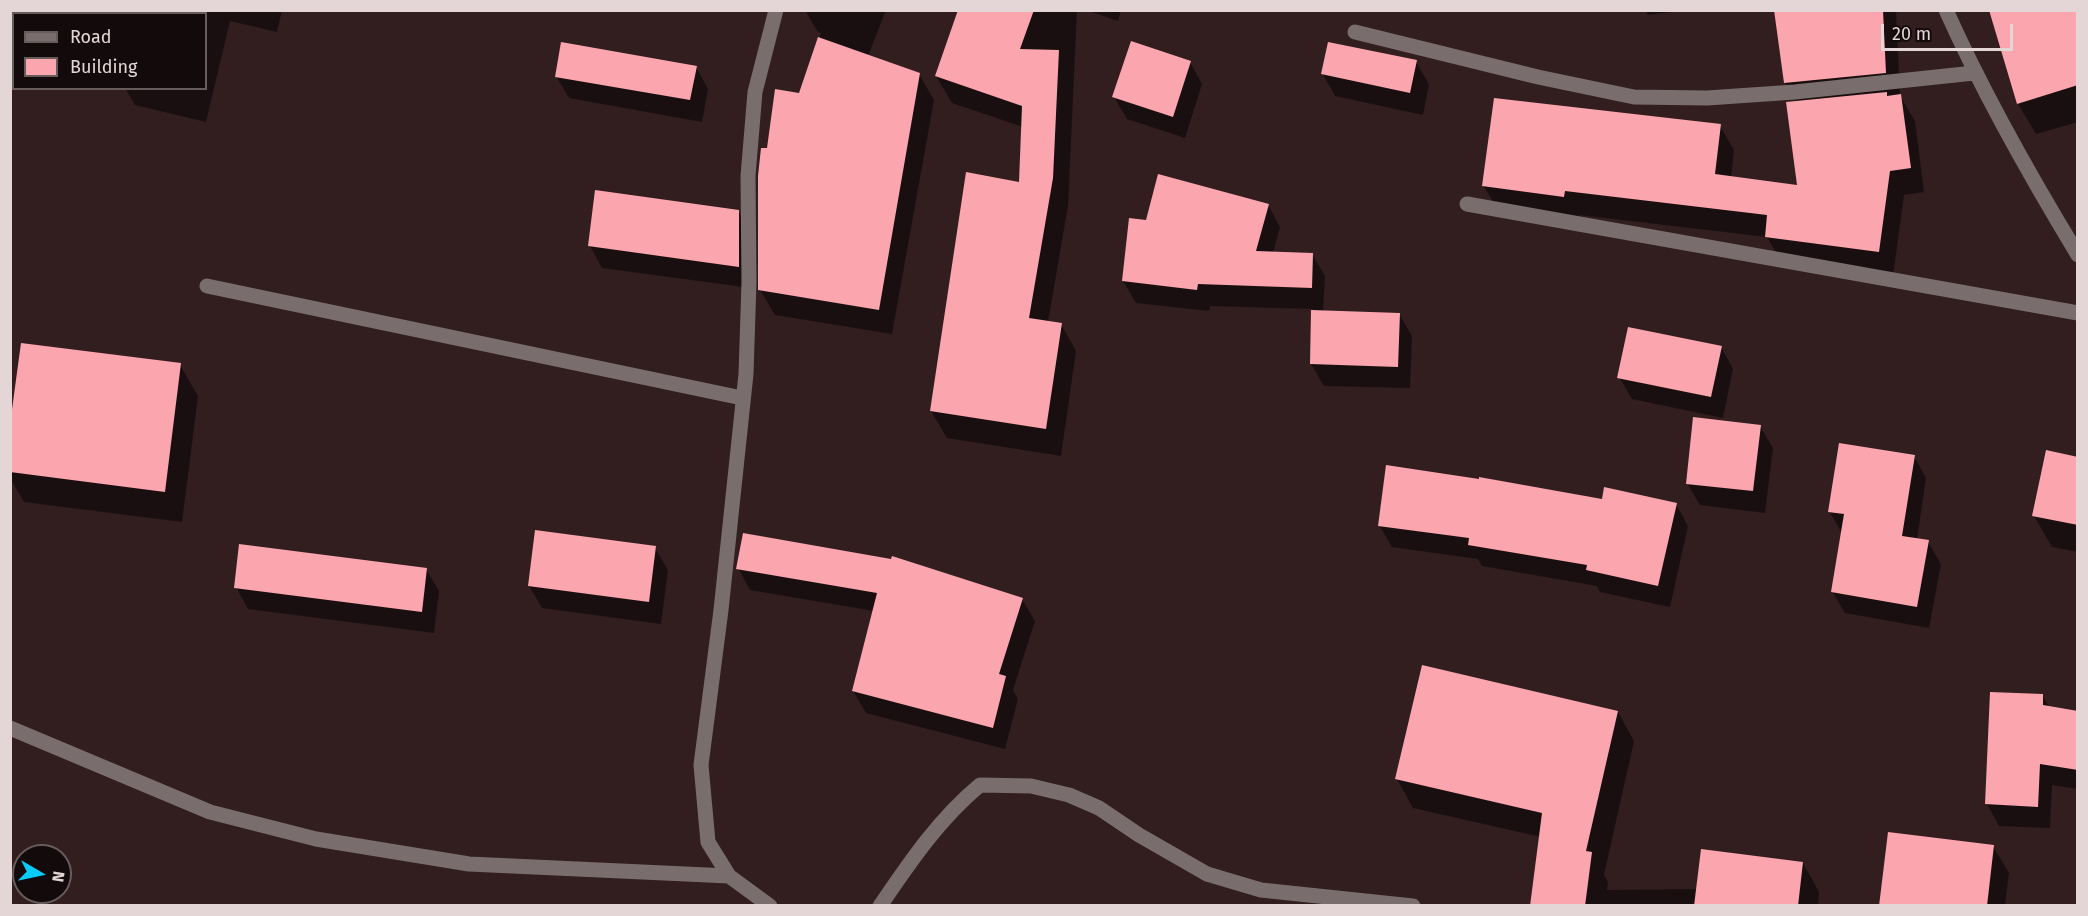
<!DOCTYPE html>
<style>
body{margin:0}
#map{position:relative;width:2088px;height:916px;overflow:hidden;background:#321d1f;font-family:"Fira Sans",sans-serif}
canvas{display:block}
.frame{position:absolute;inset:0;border:12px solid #e4d5d6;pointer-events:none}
.legend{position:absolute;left:12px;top:12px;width:195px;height:78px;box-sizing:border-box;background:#130a0b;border:2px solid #675b5c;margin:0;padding:8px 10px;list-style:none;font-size:18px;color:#e4d5d6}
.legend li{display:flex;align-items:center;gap:12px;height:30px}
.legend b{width:30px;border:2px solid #675b5c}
.north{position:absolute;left:12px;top:844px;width:60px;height:60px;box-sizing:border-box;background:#130a0b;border:2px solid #675b5c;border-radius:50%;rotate:99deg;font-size:16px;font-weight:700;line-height:24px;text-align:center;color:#e4d5d6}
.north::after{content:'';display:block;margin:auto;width:21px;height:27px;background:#07cbf9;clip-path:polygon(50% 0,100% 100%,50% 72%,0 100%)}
.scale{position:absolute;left:1881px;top:24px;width:132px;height:27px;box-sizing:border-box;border:3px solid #e4d5d6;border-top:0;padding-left:8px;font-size:18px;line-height:21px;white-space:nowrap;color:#e4d5d6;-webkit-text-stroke:4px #130a0b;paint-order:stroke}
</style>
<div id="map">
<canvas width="2088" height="916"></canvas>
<div class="frame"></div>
<ul class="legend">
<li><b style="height:8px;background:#796d6e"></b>Road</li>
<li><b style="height:16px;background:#fba6af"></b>Building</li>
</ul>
<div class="north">N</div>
<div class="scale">20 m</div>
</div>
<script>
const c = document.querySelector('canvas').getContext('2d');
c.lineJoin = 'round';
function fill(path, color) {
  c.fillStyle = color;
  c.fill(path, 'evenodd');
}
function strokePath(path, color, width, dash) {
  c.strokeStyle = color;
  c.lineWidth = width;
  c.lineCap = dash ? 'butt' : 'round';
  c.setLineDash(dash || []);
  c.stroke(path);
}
fill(new Path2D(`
 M181,10H282L277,32L230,21L206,122L135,105L125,88H206V14H180Z
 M805,10H886L868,56L919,74L934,100L892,334L775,315L760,290L800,94L821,33L817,31Z
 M959,10H1077L1068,206L1048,322L1061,324L1076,351L1061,456L947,438L931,411L1020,183L1023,127L952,103L936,76Z
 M1086,10H1121L1118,21Z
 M1645,10H1689L1648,15Z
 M1775,10H1896L1900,96L1915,121L1924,192L1904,195L1893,276L1781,261L1767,237L1579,215L1578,221L1498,210L1483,185L1720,126L1734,150L1731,178L1799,186L1797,103L1785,83Z
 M2078,10V122L2036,134L2018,104Z
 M1190,62L1202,84L1185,138L1127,119L1114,97Z
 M1416,62L1429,84L1423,115L1335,96L1323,74Z
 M696,67L708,89L702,122L569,98L556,76Z
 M1268,205L1280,227L1273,253L1312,254L1325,276L1323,312L1399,314L1412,336L1410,388L1324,386L1311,364L1313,309L1210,306L1209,311L1136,303L1123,281L1147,221Z
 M738,211L750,233L751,288L602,268L590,246Z
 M1721,347L1733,369L1723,418L1632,399L1619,377Z
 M180,365L198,396L182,522L24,502L10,478V435Z
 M1760,426L1773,448L1765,513L1700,505L1687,483Z
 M1914,456L1926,478L1917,540L1928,542L1941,564L1929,628L1845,613L1832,591L1842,533L1829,511Z
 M2078,459V552L2052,547L2034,516Z
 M1603,500L1676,504L1688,526L1670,607L1600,592L1597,586L1482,566L1478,559L1392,547L1379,525Z
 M655,548L668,570L661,624L542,608L529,586Z
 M738,568L1022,599L1035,621L1013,690L1018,699L1005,749L866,713L853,691L874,611L750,590Z
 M426,569L439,591L434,633L248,609L236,587Z
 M2042,695L2050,708L2078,713V789L2052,785L2050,828L1999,826L1987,804Z
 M1618,712L1634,741L1604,875L1608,882L1607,890L1698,889L1803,863L1819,892L1818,906H1532L1541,837L1413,808L1397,779Z
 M1993,846L2009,873L2005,906H1881Z`), '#0007');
fill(new Path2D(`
 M958,10H1034L1020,49L1059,50L1053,178L1029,318L1062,323L1046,429L930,411L966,172L1019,182L1022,106L935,76Z
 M1774,10H1883L1886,73L1784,83Z
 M1989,10H2078V85L2017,104Z
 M818,37L920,73L879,310L758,290V176L761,148H767L775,89L799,93Z
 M1131,41L1191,61L1173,117L1112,97Z
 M561,42L697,66L690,100L555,77Z
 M1328,42L1417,60L1410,93L1321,74Z
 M1887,92V96L1901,94L1911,168L1890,171L1879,252L1765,237L1767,215L1565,191L1564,197L1482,186L1494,98L1721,124L1715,174L1797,185L1786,102Z
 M1158,174L1269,204L1256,251L1313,253L1312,288L1198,284L1197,290L1122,281L1129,218L1146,220Z
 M595,190L739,210V267L588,246Z
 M1311,310L1400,313L1398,367L1310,364Z
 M1628,327L1722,346L1711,397L1617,378Z
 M21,343L181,363L165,492L10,472V424Z
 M1693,417L1761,425L1753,491L1686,484Z
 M1839,443L1915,455L1902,536L1929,540L1917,607L1831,592L1844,514L1828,512Z
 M2046,450L2078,457V525L2032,516Z
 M1386,465L1479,479V477L1602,499L1604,487L1677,503L1658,586L1586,570L1587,565L1468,545L1469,538L1378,526Z
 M535,530L656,546L649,602L528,586Z
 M743,533L891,559L892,556L1023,598L999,674L1006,676L993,728L852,691L877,593L736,569Z
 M239,544L427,568L422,612L234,588Z
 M1422,665L1618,711L1586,851L1592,852L1585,906H1530L1542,813L1395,779Z
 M1990,692L2043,694V705L2078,711V770L2040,764L2038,807L1985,804Z
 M1888,832L1994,845L1987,906H1879Z
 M1701,849L1803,862L1798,906H1694Z`), '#fba6af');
strokePath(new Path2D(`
 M1946,10C1984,95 2030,176 2078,255
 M10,19L14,10
 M1355,32L1538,77L1634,97L1707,98L1795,92L1974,73
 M1467,204L2078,313
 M207,286L742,398
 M10,728L210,812L316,839L469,864L729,876
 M770,906L729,876L708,842L701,765L721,610L746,374L749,282L748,176L755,92L776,10
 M880,906C910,862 939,819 980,785L1031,786L1069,795L1099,808L1139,835L1207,874L1261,890L1413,906`), '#796d6e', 15);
</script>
